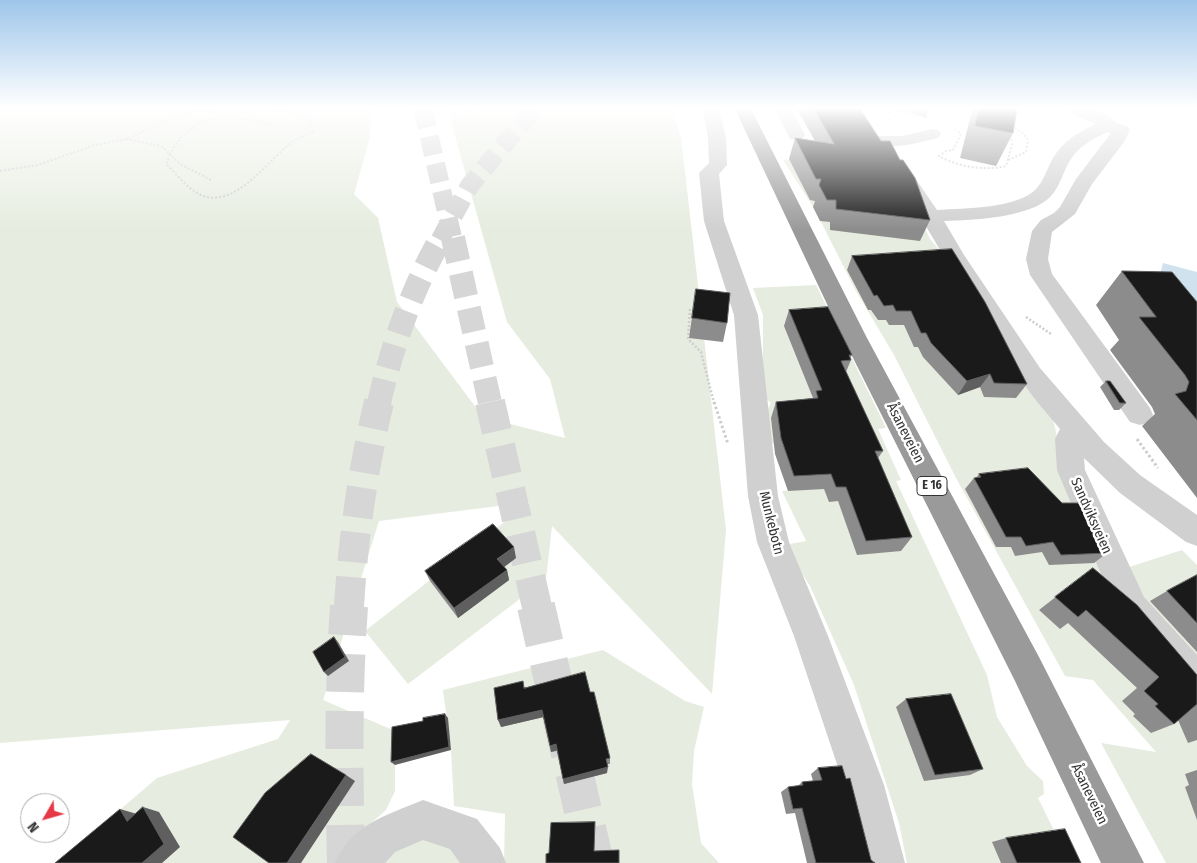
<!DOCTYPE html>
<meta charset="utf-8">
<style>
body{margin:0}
#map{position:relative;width:1197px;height:863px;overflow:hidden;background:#fff;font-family:"Fira Sans Condensed",sans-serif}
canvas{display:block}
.north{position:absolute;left:20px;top:793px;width:50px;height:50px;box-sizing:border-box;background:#fff;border:1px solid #adadad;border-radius:50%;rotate:232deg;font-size:14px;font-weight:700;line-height:20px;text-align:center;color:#333}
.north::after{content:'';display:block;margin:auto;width:18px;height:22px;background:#e63946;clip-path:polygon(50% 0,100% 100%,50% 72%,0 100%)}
</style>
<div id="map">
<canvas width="1197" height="863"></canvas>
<div class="north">N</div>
</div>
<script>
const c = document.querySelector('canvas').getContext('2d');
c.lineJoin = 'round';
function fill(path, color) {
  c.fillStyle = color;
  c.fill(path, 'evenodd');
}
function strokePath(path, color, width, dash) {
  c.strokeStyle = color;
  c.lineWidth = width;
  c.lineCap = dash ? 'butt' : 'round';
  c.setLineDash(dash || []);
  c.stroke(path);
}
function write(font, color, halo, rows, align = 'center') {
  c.font = font + ' "Fira Sans Condensed",sans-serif';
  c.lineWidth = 5;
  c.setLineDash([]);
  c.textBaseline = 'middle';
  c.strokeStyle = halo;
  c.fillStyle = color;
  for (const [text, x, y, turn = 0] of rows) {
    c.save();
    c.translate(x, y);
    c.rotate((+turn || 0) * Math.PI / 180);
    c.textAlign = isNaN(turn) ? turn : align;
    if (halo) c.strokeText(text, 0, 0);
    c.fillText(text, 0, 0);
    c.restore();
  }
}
fill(new Path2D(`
 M0,109H371L370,137L354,194L378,218L397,302L483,417L565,438L550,379L507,322L448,111L507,109H672L681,137L726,530L712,694L552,526L546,579L408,684L365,631L530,502L379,521L323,700L395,731V791L386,810L362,831L334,863H58L157,778L278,739L290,720L0,743Z
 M845,155L920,218L930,239L948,260L1051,410L1065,472L1197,690V863H1166L1101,743L1156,752L1093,680L1065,676L956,478L894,355L856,291L815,210L783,160Z
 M816,285L886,428L878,429L901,480L896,481L987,675L997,717L1027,766L1043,781L1044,794L1038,798L1070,863H907L899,823L854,685L810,586L800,570L790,544L806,541L782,491L827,487L771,442L763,418L771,403L763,396V315L753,288Z
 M1182,550L1197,565V665L1140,606L1126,568Z
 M603,650L685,701L704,707L694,751L692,784L701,843L719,863H504L505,814L454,806L451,750L443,690Z
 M432,838L448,843L463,863H365L395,840Z`), '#e6ecdf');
fill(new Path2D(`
 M1163,263L1197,272V367L1152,306Z`), '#cfe2ee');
strokePath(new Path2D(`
 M423,109L453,240
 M440,240L470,185L534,109`), '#d6d6d6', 19, [19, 9]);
strokePath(new Path2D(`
 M453,238L490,403
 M379,403C392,346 412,289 441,238`), '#d6d6d6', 24, [24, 12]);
strokePath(new Path2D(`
 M490,402L537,607
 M349,607C353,538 363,469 379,402`), '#d6d6d6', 30, [30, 15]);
strokePath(new Path2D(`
 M536,606L595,863
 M346,863C344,777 343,692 349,606`), '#d6d6d6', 38, [38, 19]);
strokePath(new Path2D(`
 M682,109L689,119
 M881,109L891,122
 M894,109L918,117
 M196,111L211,109
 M955,129L961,134L953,150L946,151L939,156C958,167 985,171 1006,166L1012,145L1010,132
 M126,139L161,146L170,154L166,164C177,174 187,189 201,195C235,210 268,160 292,142C299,138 306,135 313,132L311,122L295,113L275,109
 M1008,160L1026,152L1028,140L1023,133L1010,125
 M0,171L38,165L95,145L126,139L168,120L199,109
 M211,180L180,164L170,154C196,108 229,116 273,124`), '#cdcdcd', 2, [2, 2]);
strokePath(new Path2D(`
 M690,309L688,339L701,352L714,403
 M1026,317L1051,334`), '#cdcdcd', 2.5, [2, 2]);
strokePath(new Path2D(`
 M714,402L728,444
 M1137,439L1158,468`), '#cdcdcd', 3, [2.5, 2.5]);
fill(new Path2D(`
 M703,109H719L726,138L727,165L719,174L724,221L758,315L778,496L789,542L828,636L884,785L905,863H863L844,785L794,636L757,542L748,496L734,315L704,221L699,173L709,163L708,138Z
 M775,109H791L805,135L802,139L796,140L790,139Z
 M1068,109C1083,109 1107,109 1116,123L1127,126L1130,130L1124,142L1092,184L1075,214L1052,232L1048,259L1052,274L1150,408L1153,415L1150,422L1140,425L1130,422L1030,275L1026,259L1032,231L1041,220L1054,213L1060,207L1076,179L1111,133L1108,132C1094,138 1079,146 1071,159C1063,171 1061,185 1051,196C1031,218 972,220 944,221L964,255L1040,368L1104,442L1140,475L1197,515V546L1186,542L1120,493L1084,458L1085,470L1144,597L1197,655V700L1184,695L1120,619L1057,470L1055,439L1060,429C1047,413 1033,398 1022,381C975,315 939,243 894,176L897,172L904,170L911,172L937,210C964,208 1018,209 1037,188C1043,181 1046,172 1050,164C1059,144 1076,133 1096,124L1070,113Z
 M932,129L938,130L941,134L938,138C916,143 895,150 872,144L869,140L872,136H903Z
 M423,800L477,819L500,848L506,863H460L450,849L423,840L395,852L385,863H335C352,824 387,815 423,800Z`), '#d0d0d0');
fill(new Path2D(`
 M735,109H751L867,338L1039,657L1144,863H1101L1015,681L843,338Z`), '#9a9a9a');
fill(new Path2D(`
 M797,109H860L930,220L920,241L830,230V222L820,221L813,207L815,201L810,200L789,159L795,138L815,141Z
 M899,109H929L926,118Z
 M974,109H1017L1013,133L996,166L960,158L971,115Z
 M852,256L1027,384L1016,398L984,397L980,387L958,395L923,357L918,347H914L904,325H889L886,320H878L871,310H868L847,270Z
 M1122,271L1197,302V498L1142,426L1155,414L1152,407L1110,350L1119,340L1096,305Z
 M696,289L727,323L723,342L689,338Z
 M789,310L852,355L850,358L851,360L846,372L883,451L878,458L912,537L901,551L857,555L838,501L829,502L824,489L788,491L775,454L771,418L776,402L813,398L784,326Z
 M1106,381L1126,403L1119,410H1114L1100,387Z
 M979,474L1107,553L1094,563L1049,565L1042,552L1015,556L1011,547H996L965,489L974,478H976Z
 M516,558L504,567L507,570L509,580L458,618L430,581L425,571Z
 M1093,568L1197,675V740L1188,743L1178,720L1174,724L1151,733L1133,716L1135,714L1122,701L1137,688L1068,623L1060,629L1039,610Z
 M1197,575V652L1150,601L1167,591Z
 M523,681L524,687L590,692L610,758V764H607V773L564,784L557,751L551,752L543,717L501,727Z
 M906,699L983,769L970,775L924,781L896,707Z
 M818,768L871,860L873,863H807L795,813L786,814L781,792L788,787L798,786L802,782L813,781L811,774Z
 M1197,770V820L1185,787L1189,785L1185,774Z
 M1006,838L1081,863H1001L992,842Z`), '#8c8c8c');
fill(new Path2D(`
 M990,374L980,387L958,395L967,381Z
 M514,547L516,558L500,570L497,559Z
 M507,570L509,580L458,618L454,608Z
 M334,637L338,642L349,661L328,676L324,672Z
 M542,710L544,717L501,727L498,720Z
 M445,714L448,718L451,750L395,765L391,762Z
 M556,744L558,750L551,752L550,746Z
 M608,767L607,773L564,784L563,779Z
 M346,775L355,781L301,863H287Z
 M143,807L159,812L180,847L162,863H142Z
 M120,809L137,814L127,821Z`), '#5f5f5f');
const building = new Path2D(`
 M814,109H860L881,141H890L900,160H903L915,178L930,220L836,209V200H827L819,185L821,179H816L795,138L834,144Z
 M979,109H1017L1013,133L975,126Z
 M952,249L985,302L1027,384L994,383L990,374L967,381L931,343L926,333H921L911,311H896L893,305L884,306L877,295L874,296L852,256Z
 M1122,271L1172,272L1197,302V420L1175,394L1186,391L1189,382L1185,375L1139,317H1156Z
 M696,289L730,293L727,323L692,318Z
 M828,307L852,355H849L851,360L841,361L883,451H875L912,537L866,541L846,487H836L831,474L794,476L781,438L776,402L818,398L816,391L822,390L789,310Z
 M1106,381H1110L1126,403H1120Z
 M1028,468L1062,503H1085L1107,553L1061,555L1053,542L1026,546L1021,537H1006L974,478L981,477L979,474Z
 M493,524L514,547L497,559L507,570L454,608L425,571Z
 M1093,568L1137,605L1197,675V704L1174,724L1155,706L1158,704L1144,691L1159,677L1086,610L1078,617L1055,597Z
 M1197,575V623L1167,591Z
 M334,637L345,657L324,672L313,652Z
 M585,672L590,692H594L610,758L606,759L608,767L563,779L556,744L550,746L542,710L498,720L494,688L523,681L524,688Z
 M951,694L983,769L935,775L906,699Z
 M445,714L449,747L391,762L392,727L423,721V718Z
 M311,754L346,775L287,863H269L233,837L265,793Z
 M842,766L846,779L850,778L871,860L875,863H816L802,808L793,809L788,787L803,785L802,782L822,780L818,768Z
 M143,807L164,844L142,863H55L120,809L127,821Z
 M595,822L594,851L619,850V863H546V854L549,853L551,823Z
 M1065,829L1081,863H1017L1006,838Z`);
fill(building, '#1a1a1a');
strokePath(building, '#5f5f5f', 1);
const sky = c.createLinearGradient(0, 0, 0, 230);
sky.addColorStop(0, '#9ec6ea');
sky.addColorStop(0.47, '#fff');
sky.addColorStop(1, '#ffffff00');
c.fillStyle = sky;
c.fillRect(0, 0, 1197, 230);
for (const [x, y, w] of [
 [932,486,30]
]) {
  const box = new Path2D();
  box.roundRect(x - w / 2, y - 9.5, w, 19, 4);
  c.fillStyle = '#fff';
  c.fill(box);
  strokePath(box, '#333', 1);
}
write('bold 12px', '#333', null, [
 ["E 16",932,486]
]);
write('14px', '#333', '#fff', [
 ["Åsaneveien",905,433,63],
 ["Sandviksveien",1091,516,66],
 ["Munkebotn",771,523,76],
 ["Åsaneveien",1089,794,64]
]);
</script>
